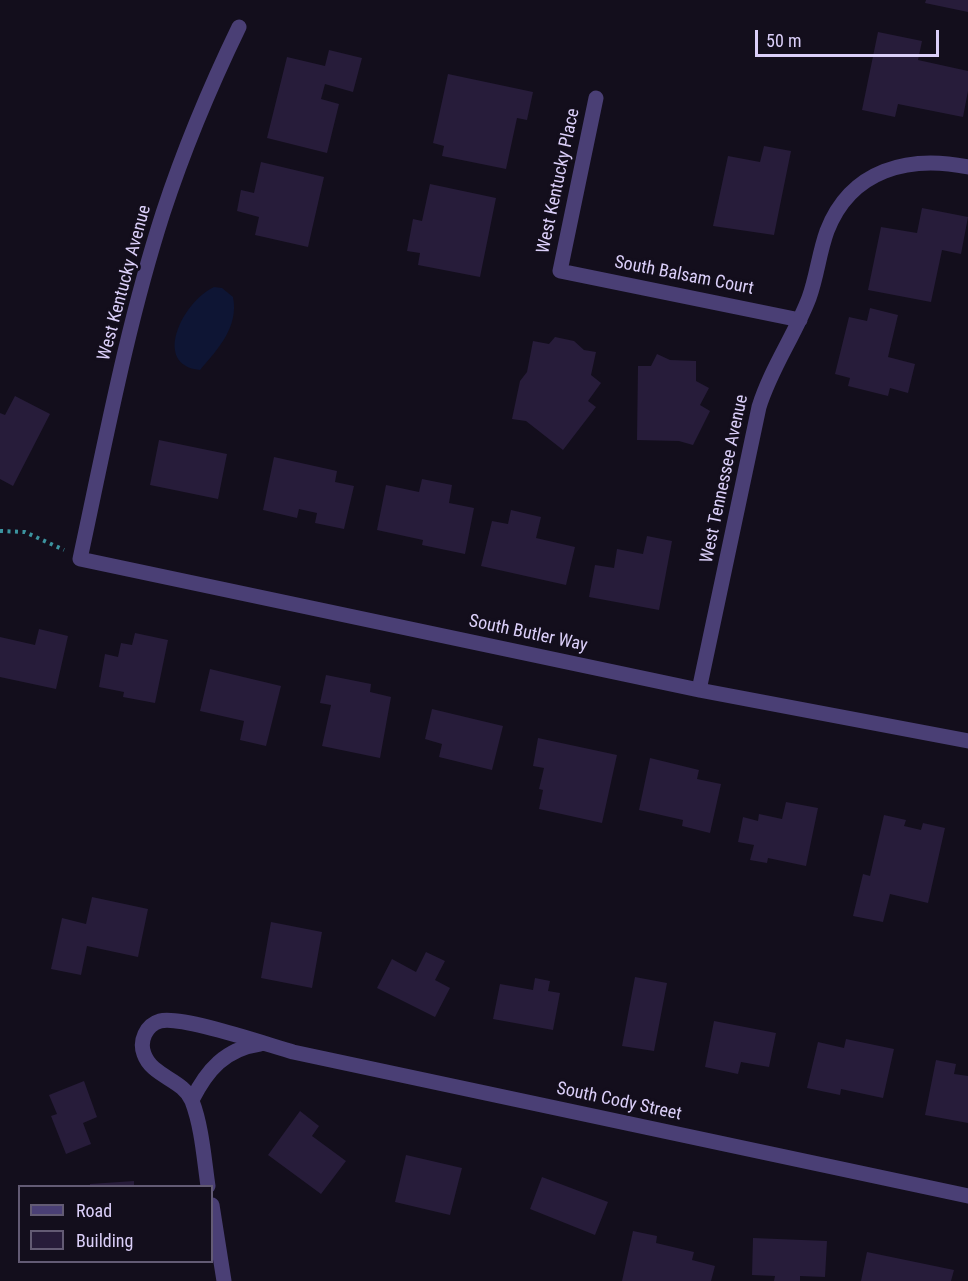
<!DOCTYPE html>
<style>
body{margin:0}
#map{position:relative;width:968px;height:1281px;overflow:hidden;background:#130e1c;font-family:"Roboto Condensed",sans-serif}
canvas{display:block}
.legend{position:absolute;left:18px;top:1185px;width:195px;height:78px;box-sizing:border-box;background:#130e1c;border:2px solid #635b74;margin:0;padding:8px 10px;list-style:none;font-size:18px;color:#dbcff9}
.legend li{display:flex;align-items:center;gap:12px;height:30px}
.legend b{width:30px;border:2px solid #635b74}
.scale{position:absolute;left:755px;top:30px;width:184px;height:27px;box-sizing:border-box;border:3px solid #dbcff9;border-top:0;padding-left:8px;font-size:18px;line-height:21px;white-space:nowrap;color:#dbcff9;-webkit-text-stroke:4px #130e1c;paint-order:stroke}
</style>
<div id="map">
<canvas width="968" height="1281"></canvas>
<ul class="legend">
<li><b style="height:8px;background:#4a3f75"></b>Road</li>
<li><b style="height:16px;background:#271c3a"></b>Building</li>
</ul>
<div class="scale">50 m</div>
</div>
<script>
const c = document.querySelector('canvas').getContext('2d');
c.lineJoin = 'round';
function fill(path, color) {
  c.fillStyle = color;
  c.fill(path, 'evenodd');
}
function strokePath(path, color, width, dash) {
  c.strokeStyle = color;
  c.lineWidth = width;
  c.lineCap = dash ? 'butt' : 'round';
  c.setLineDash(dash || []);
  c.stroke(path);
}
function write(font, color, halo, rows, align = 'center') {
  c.font = font + ' "Roboto Condensed",sans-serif';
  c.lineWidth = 6;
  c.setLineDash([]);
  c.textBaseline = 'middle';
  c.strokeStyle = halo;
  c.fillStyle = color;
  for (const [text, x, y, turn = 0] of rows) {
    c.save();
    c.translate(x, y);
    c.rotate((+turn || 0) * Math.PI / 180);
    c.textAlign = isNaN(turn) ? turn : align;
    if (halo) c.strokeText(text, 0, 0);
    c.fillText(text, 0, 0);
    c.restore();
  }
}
fill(new Path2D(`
 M214,287L222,288L233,297C239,327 218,349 200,370C151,365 183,301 214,287Z`), '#0e1534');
fill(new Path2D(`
 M926,0H968V12L925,3Z
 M878,32L922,41L918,60L968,71V91L963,117L898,104L895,117L862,110Z
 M329,50L362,58L353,92L325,84L321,99L339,104L327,153L267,138L287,57L325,66Z
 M448,74L533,92L527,120L517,118L506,169L442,156L444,146L433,143Z
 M764,146L791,151L774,235L713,226L728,156L760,162Z
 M261,162L324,177L308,247L255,235L259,217L237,211L241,190L254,193Z
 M430,184L496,198L480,277L418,265L420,253L407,251L413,219L422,221Z
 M922,208L968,217L961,254L942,250L931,302L868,290L881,227L917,233Z
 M870,308L898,315L888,357L915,364L908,393L890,388L888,396L848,386L850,378L835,374L849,317L867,321Z
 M555,337L574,341L584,350L596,352L591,375L601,383L588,401L596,407L563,450L526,421L512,419L520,381L527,372L533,341L549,344Z
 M657,354L670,360L696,361V381L709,388L700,405L710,411L693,445L679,441L637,440L638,366H651Z
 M15,396L50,414L13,486L0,479V413L5,415Z
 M159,440L227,454L218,499L150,485Z
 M274,457L337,471L335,482L354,486L344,529L315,523L317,513L299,509L297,518L263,510Z
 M422,479L452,485L449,503L474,508L465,554L422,545L423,540L377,530L386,485L419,492Z
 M511,510L541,517L536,538L575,547L566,585L481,566L492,521L508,524Z
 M647,536L672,541L659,610L589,597L595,565L614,568L617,549L643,554Z
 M39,629L68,636L56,689L0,677V637L35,645Z
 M135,633L168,640L155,703L123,697L124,692L99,687L105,654L118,657L121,643L132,645Z
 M210,669L281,686L266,746L240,740L244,721L200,711Z
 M326,675L371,684L370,692L391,697L380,758L322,746L331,705L320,703Z
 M432,709L503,726L492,770L439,757L442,744L425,739Z
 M538,738L617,755L602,823L539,809L543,790L539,789L544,768L533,766Z
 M650,758L699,770L697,779L721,784L710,833L682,826L683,820L639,810Z
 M786,802L818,808L806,866L768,858L767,863L750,860L754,845L738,842L743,817L758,821L759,814L782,819Z
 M884,815L906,820L904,826L921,830L923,823L945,828L928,903L890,894L883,922L853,916L863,874L870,876Z
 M92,897L148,909L138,957L87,946L81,975L51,969L62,918L86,924Z
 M271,922L322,932L312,988L261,978Z
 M426,952L445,961L435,980L450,988L435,1017L377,988L392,959L416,972Z
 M635,977L667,983L654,1051L622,1046Z
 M535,978L550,981L548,991L560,993L553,1030L493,1019L500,984L533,990Z
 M714,1021L776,1033L769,1067L741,1062L738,1074L705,1067Z
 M846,1039L894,1049L883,1098L841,1089L840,1095L807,1088L818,1042L844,1048Z
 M936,1060L956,1064L954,1074L968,1076V1123L925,1115Z
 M84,1081L97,1117L83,1123L91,1144L66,1154L51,1116L57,1114L49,1095Z
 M300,1111L319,1126L312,1136L346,1161L321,1194L268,1155Z
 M406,1155L462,1168L450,1215L395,1202Z
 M542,1177L608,1202L595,1235L530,1209Z
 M134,1181V1186H90V1184Z
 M633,1231L657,1236L656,1243L694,1252L692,1260L715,1266L711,1281H622Z
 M753,1238L827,1241L825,1277L800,1276V1281H774L775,1276L752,1275Z
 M867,1252L954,1270L951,1281H861Z`), '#271c3a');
strokePath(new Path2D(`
 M0,531L25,532L64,550`), '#3c94a0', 4, [3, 4.5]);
strokePath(new Path2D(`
 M239,27C210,87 184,149 163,213C127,325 105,443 80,559L699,690L968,741
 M596,98L560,271L800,320
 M699,690L759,407C771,368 795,335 809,298C817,276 819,253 827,231C851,169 909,155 968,167
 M192,1100C207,1070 225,1049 260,1044
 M208,1186C204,1159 202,1127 192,1101C183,1079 152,1077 144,1054C139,1041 146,1025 160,1021C181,1015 268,1045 293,1052L968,1196
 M212,1205L224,1281`), '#4a3f75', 15);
write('18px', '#dbcff9', '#130e1c', [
 ["West Kentucky Place",559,181,-78],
 ["South Balsam Court",684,276,11],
 ["West Kentucky Avenue",125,283,-75],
 ["West Tennessee Avenue",725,479,-78],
 ["South Butler Way",528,634,12],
 ["South Cody Street",619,1102,12]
]);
</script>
